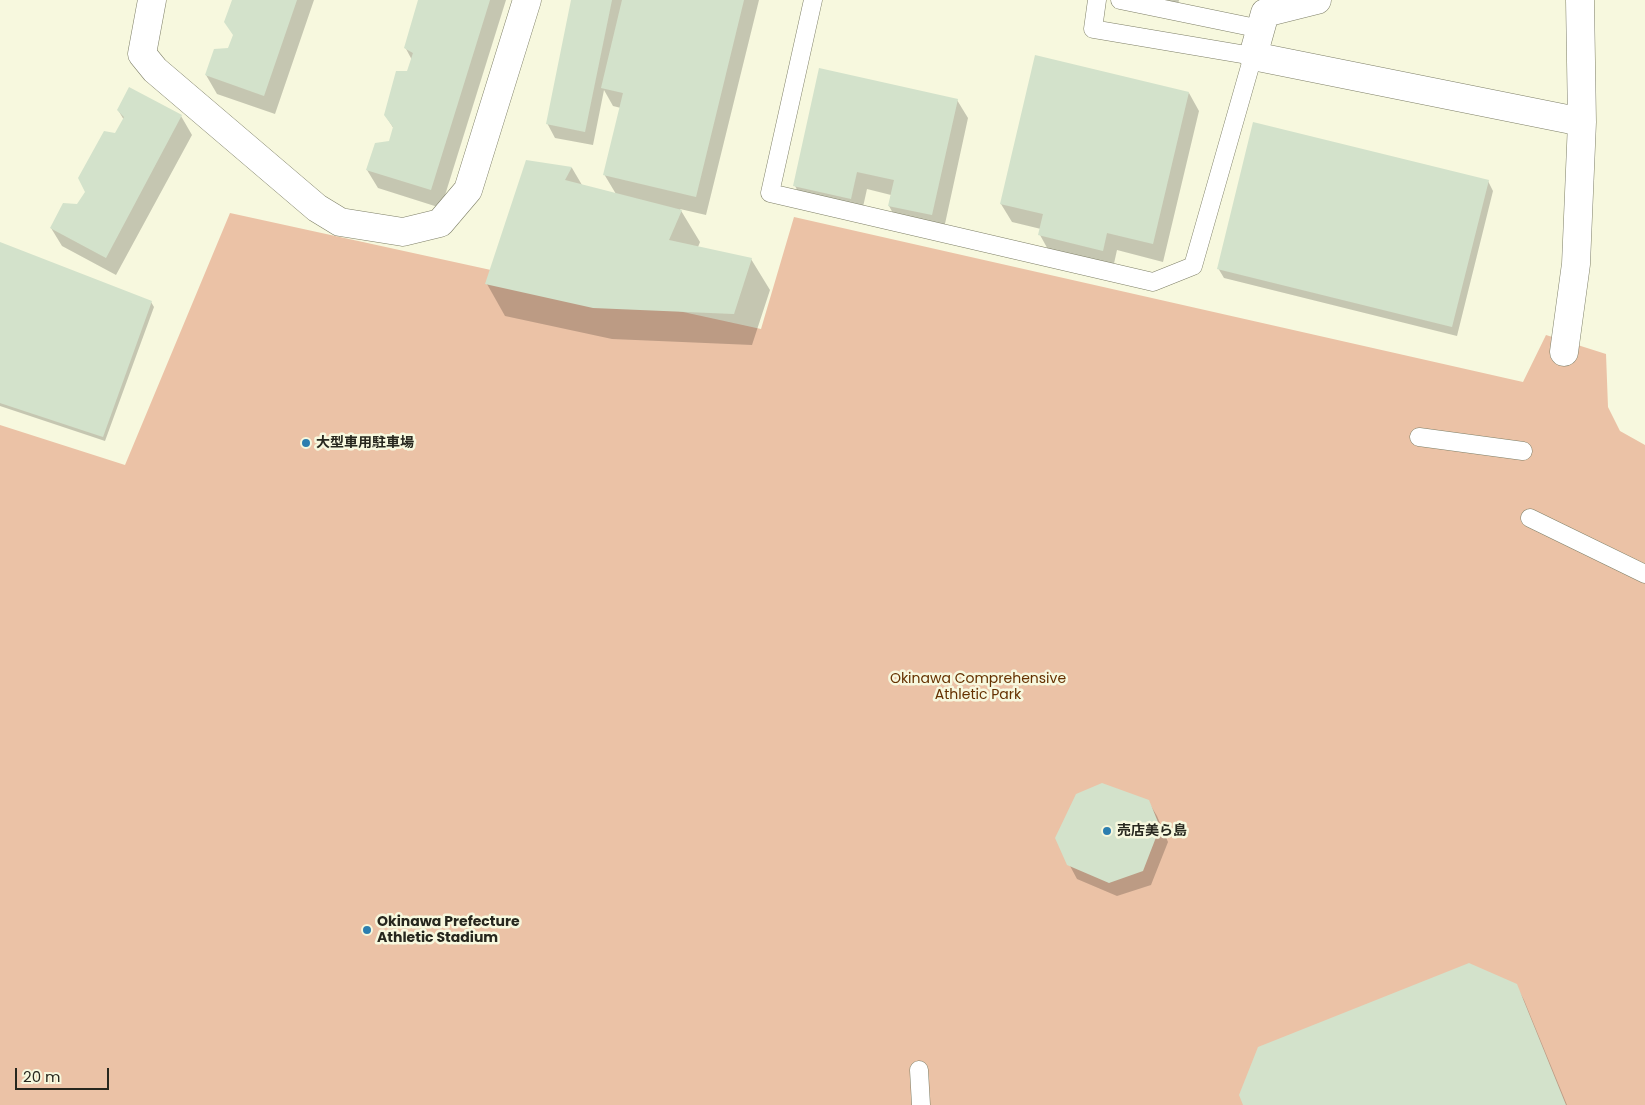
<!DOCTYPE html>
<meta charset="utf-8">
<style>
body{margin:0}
#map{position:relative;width:1645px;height:1105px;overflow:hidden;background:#f7f8de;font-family:Poppins,sans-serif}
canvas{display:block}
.scale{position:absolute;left:15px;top:1068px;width:94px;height:22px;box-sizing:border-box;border:2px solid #27271e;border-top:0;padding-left:6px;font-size:15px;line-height:18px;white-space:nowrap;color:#27271e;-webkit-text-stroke:4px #f7f8de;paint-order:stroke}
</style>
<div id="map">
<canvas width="1645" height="1105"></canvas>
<div class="scale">20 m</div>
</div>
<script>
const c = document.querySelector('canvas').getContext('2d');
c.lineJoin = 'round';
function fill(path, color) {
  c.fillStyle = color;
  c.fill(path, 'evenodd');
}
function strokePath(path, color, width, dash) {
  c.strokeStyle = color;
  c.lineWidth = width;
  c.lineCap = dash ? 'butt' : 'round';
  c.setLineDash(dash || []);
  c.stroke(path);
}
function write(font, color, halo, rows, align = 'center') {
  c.font = font + ' Poppins,"Noto Sans JP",sans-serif';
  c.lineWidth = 5;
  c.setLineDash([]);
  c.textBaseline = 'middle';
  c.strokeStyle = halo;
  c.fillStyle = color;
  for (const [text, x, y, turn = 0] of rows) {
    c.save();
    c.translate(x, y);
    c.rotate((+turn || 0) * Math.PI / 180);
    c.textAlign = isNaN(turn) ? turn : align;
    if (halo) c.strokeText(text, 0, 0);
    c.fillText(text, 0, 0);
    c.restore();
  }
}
fill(new Path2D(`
 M230,213L761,329L794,217L1523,382L1546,335L1606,354L1608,407L1620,431L1645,445V1105H0V425L125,465Z`), '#ebc2a6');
fill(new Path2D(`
 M233,0H314L275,114L217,94L206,75L228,49L234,36Z
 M420,0H506L441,208L378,188L367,170L390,142L394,129L385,115L408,72L412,60L405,47Z
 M572,0H759L706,215L680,209L700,242L698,247L751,259L770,290L752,345L612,339L505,316L487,284L527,161L572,168L582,185L616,194L604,174L621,108L613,106L604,90L593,145L555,138L547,123Z
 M1122,0H1179L1176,13Z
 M130,89L181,116L192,135L116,275L62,246L51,228L78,206L124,120L118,110Z
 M1189,93L1199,111L1163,262L1117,250L1113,268L1050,253L1040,235L1041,229L1012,222L1001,204Z
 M957,100L968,118L943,233L899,224L889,206L891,195L867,189L861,216L805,204L795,186Z
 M1488,181L1493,191L1457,336L1224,278L1218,268Z
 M0,243L151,302L154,307L105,441L0,406Z
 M1148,801L1157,816L1168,842L1151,885L1117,896L1077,879L1069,864Z
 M1516,985L1524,1000L1567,1105H1245Z`), '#0003');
fill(new Path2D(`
 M232,0H297L264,96L205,75L214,49L228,48L233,35L224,22Z
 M418,0H490L431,190L366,170L375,143L389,141L393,127L384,115L396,71H407L413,53L404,48Z
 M571,0H612L585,132L546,124Z
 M622,0H744L696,197L603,175L623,93L601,88Z
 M1035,55L1189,92L1153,244L1107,233L1103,251L1038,235L1043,214L1000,204Z
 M819,68L958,99L932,215L888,206L894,180L857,172L851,199L793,186Z
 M129,87L182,115L106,258L50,228L63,203L77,204L85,192L78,178L104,131L115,133L124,117L117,110Z
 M1253,122L1489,180L1452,327L1217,269Z
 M526,160L572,167L565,180L682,210L669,240L752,258L734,314L593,308L485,284Z
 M0,242L152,301L103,437L0,403Z
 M1102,783L1149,800L1160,827L1143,871L1109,883L1067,865L1055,838L1076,794Z
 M1469,963L1517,984L1566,1105H1243L1239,1095L1258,1047Z`), '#d3e2cb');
const lane = new Path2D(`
 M813,0L770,193L1153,282L1193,266L1253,56L1093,29L1097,0
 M1120,0L1261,29
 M1419,437L1523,451
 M1530,518L1645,574
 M919,1070L921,1105`);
const street = new Path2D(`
 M152,0L142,54L155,70L317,208L340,222L403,232L440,223L468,190L527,0
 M1317,0L1265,13L1253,56L1582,122
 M1564,352L1576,264L1582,122L1580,0`);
strokePath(lane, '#7e7f67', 19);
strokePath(street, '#7e7f67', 29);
strokePath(lane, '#fff', 18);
strokePath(street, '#fff', 28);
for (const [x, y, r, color] of [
 [306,443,5,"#2c7eaf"],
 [1107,831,5,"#2c7eaf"],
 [367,930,5,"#2c7eaf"]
]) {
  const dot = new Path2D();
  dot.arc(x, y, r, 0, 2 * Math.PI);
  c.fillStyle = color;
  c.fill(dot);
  strokePath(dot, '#f7f8de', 2);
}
write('bold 14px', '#27271e', '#f7f8de', [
 ["大型車用駐車場",316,443],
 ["売店美ら島",1117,831],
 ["Okinawa Prefecture",377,922],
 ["Athletic Stadium",377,938]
], 'left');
write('14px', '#653100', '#f7f8de', [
 ["Okinawa Comprehensive",978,679],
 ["Athletic Park",978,695]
]);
</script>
